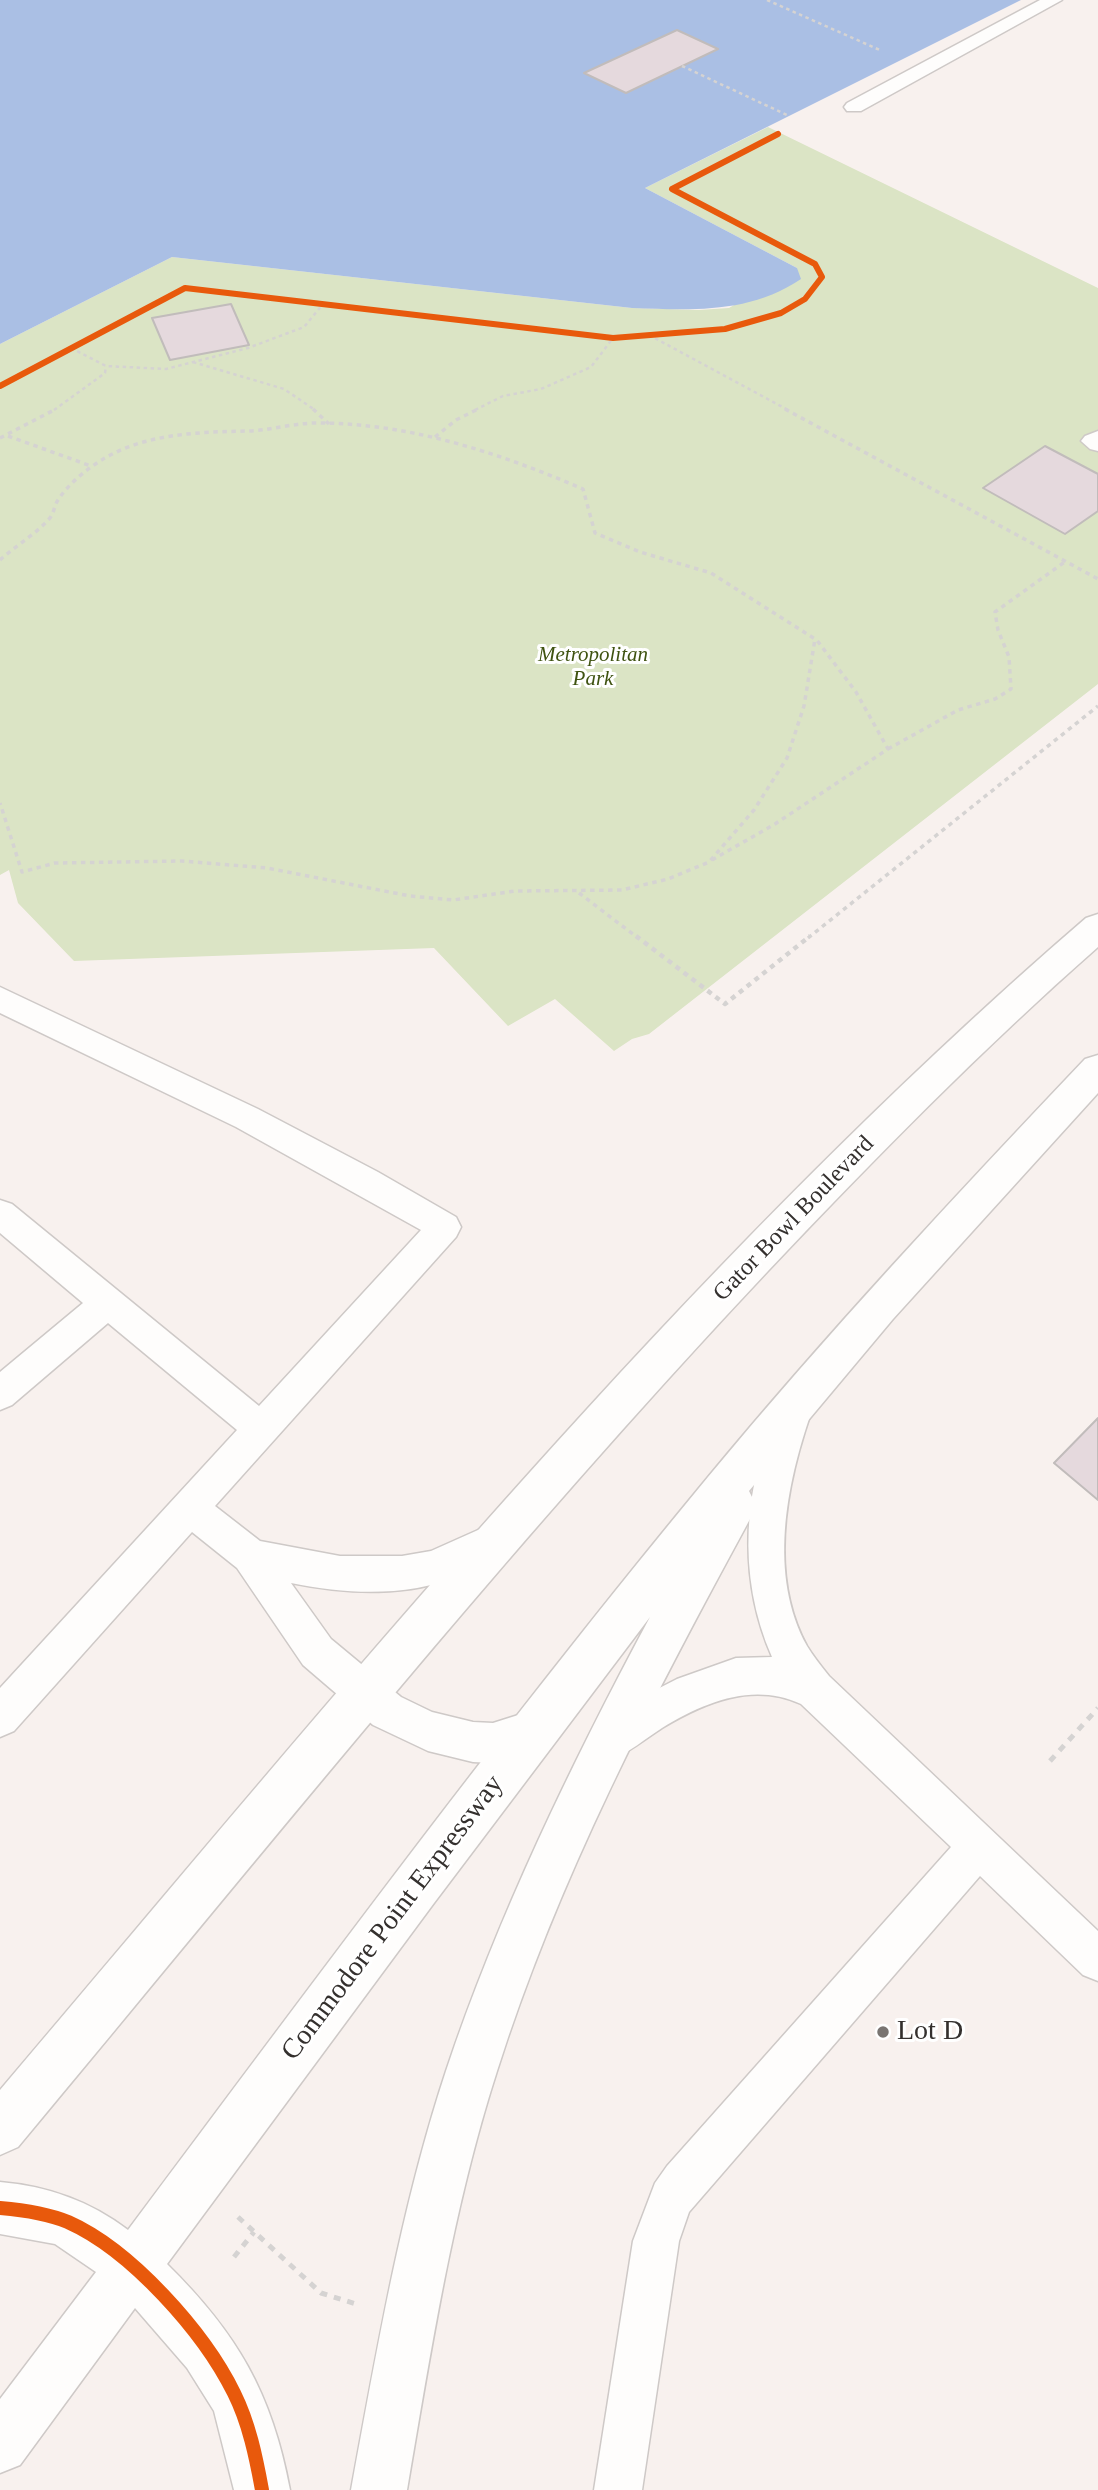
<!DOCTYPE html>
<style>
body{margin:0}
canvas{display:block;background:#f8f1ee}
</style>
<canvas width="1098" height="2490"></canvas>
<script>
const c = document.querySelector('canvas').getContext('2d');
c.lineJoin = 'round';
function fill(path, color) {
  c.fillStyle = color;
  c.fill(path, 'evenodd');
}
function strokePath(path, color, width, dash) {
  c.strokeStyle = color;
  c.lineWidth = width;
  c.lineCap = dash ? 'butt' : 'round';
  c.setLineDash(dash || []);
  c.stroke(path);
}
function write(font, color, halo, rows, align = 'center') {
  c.font = font + ' Georgia,serif';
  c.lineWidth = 6;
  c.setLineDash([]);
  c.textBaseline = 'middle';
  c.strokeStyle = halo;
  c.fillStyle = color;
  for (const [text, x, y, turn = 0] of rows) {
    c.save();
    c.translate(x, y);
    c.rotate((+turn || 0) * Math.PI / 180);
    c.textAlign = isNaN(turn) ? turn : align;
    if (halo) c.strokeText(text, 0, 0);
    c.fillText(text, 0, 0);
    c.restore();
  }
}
fill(new Path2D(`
 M768,127L1098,288V684L649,1034L632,1039L614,1051L555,999L508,1026L434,948L74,961L18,903L9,870L0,875V344L172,257L632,308L699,310L729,308L797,268L645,188Z`), '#dbe4c5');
fill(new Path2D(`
 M0,0H1021L645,188L797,268L801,279C749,314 692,310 632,308L172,257L0,344Z`), '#aabfe4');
const building = new Path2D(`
 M677,30L718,49L626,93L584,73Z
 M231,304L249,345L170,360L152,318Z
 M1045,446L1098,474V511L1065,534L983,488Z
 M1098,1418V1500L1054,1463Z`);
fill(building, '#e5d9dd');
strokePath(building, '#c1bcbb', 2);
const lane = new Path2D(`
 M1040,0H1062L861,111H847L844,107L847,103Z
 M1098,431V451L1090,449L1081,441L1085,436Z
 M0,987L258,1109L378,1172L456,1217L461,1227L456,1237L215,1506L260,1541L340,1556H402L431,1551L487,1526L500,1531L505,1543C498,1560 481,1568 464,1575C406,1597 351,1595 291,1583L331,1639L401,1697L432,1712L473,1722L493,1723L534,1710L548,1716L554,1730L548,1744L493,1763L473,1762L428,1751L373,1725L303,1665L237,1568L192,1532L14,1731L0,1737V1688L237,1430L108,1323L12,1405L0,1410V1372L83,1303L0,1233V1200L12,1204L259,1406L421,1230L236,1127L0,1013Z
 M793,1397L805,1402L811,1413C786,1485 768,1575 807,1646C813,1656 821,1666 829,1676L1098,1931V1981L1083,1975L980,1876L689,2212L679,2241L642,2490H594L633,2241L655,2183L667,2166L951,1847L801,1704C753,1682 705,1702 662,1728C645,1739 630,1752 611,1760L597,1754L591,1740L597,1726L634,1701L677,1679L736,1658L772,1657C736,1575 743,1483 781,1402Z`);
const secondary = new Path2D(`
 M1098,914V947C982,1049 874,1159 768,1271C504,1551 264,1852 18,2147L0,2155V2090C344,1685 682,1266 1086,918Z
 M1098,1055V1093L893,1319L749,1491L756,1505L750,1519C653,1697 558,1878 497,2071C453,2207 431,2350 407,2490H351C377,2350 401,2207 446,2071C499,1913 572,1763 650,1617L434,1903L167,2264C237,2333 272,2393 290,2490H234L214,2411L187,2368L135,2308L20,2465L0,2473V2399L96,2272L55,2244L0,2234V2182C47,2186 90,2201 128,2230C318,1976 506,1721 708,1477C828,1332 956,1195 1085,1059Z`);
strokePath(lane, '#cec9c7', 3);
strokePath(secondary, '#cec9c7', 3);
strokePath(new Path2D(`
 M767,0L882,51
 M682,66L789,116
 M649,335L788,410
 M71,348L106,366L166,369L248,348L304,327L323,304
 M193,362L284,389L315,410
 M0,386L185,288L613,338L725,329L781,313L805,299L822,277L815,264L672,189L778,134
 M54,410L105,373L106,366
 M475,410L503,396L541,389L591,367L613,338`), '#d5d3d2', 2.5, [3.5, 3.5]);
strokePath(new Path2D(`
 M313,409L329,424
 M785,409L1098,579
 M8,436L91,466
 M435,437L456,420L478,409
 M0,438L56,409
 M0,560C15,546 35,535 49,519C54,514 54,506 58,500C69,483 88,468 105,458C148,433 201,432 249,431C272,430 294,423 317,423C410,423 499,453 583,489L595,533L640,552L711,573L815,639L804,706L787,758L754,810L709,862L668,879L622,890L515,891L453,900L410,896L267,868L182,861L55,863L22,872L0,803
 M888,749L958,710L995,699L1011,689L1009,657L998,630L995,612L1066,561
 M712,860L775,824L888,749L856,692L816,639
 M579,893L638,938
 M808,938L1098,706`), '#d5d3d2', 3.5, [4.5, 4.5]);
strokePath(new Path2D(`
 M636,936L725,1004L810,936`), '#d5d3d2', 4.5, [5, 5]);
strokePath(new Path2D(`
 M1050,1761L1098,1708
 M238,2217L321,2293L356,2304
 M234,2257L254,2232`), '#d5d3d2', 5, [7, 7]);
fill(lane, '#fefdfc');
fill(secondary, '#fefdfc');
strokePath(new Path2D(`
 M0,386L185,288L613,338L725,329L781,313L805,299L822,277L815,264L672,189L778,134`), '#e8590c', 6);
strokePath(new Path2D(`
 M0,2208C23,2210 46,2213 68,2222C131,2250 204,2332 234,2393C249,2423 256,2457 262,2490`), '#e8590c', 14);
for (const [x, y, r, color] of [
 [883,2032,7,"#797471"]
]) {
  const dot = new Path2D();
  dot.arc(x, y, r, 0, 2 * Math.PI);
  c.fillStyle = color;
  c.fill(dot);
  strokePath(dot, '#fff', 2.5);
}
write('italic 21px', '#3f5311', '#fff', [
 ["Metropolitan",593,655],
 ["Park",593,679]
]);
write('24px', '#34302e', '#fff', [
 ["Gator Bowl Boulevard",794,1219,-46]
]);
write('28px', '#34302e', '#fff', [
 ["Commodore Point Expressway",393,1918,-53]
]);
write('28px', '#34302e', '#fff', [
 ["Lot D",897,2032]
], 'left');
</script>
